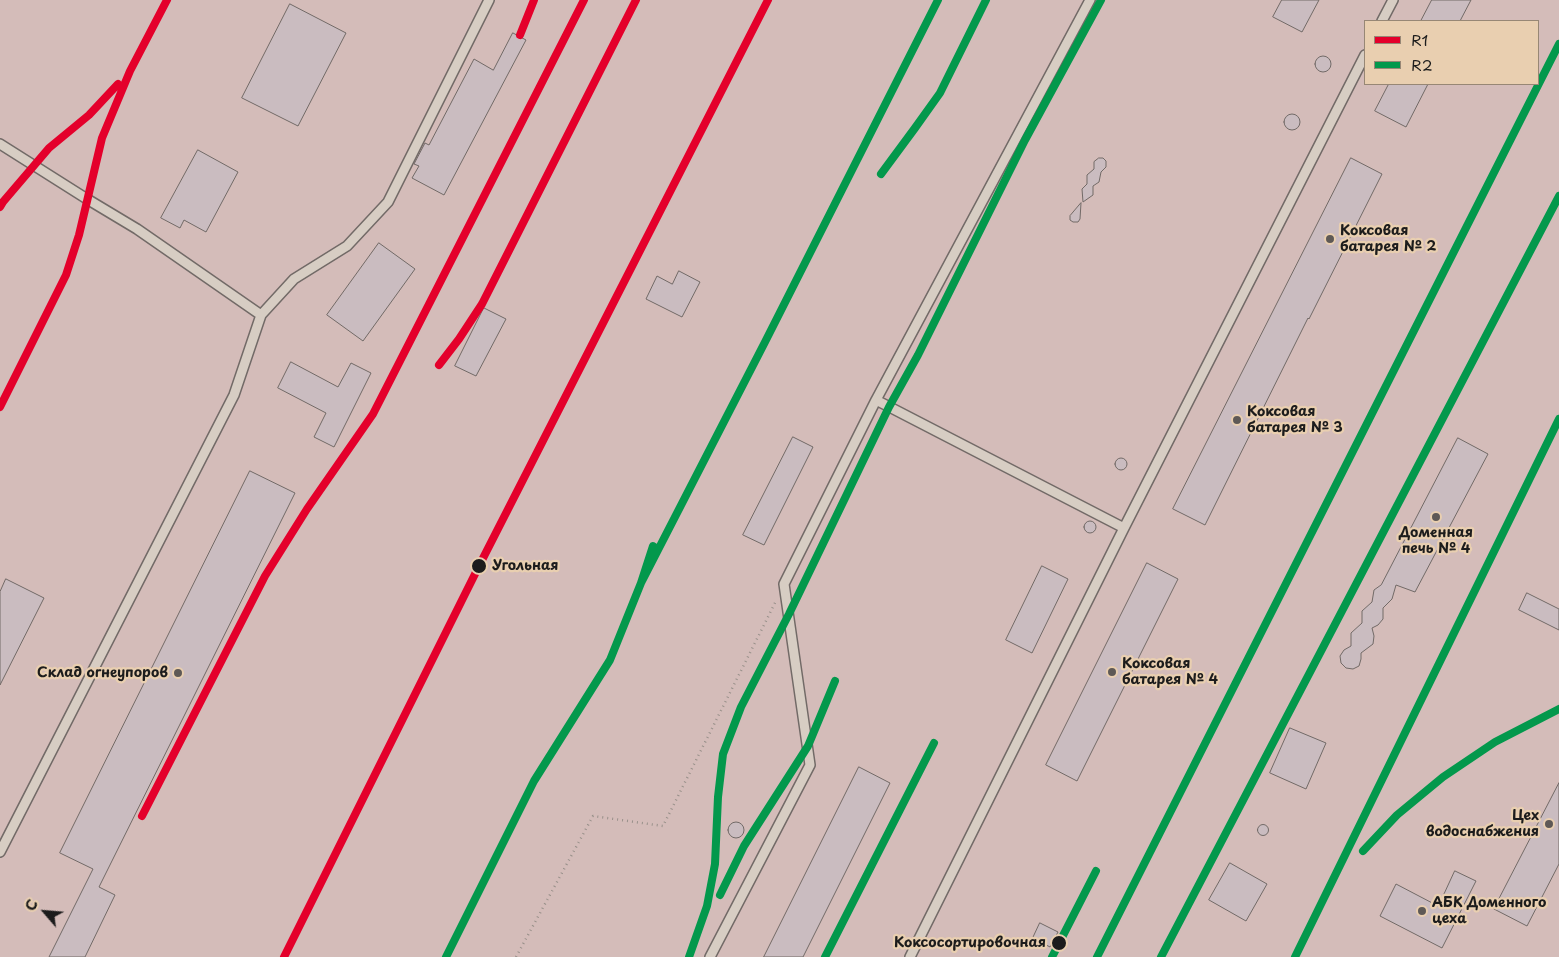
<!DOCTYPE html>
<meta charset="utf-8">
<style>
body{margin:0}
#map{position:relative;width:1559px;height:957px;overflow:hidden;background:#dacac2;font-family:"Playpen Sans",sans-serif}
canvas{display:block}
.legend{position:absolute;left:1364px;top:20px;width:175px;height:65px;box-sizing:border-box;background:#e9cfb0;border:1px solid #978775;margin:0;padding:6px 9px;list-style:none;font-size:15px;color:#1c1c1c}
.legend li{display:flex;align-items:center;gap:10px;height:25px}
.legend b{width:25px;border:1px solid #978775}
.north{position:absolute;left:20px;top:887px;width:50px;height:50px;-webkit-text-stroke:4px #e9cfb0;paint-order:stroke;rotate:297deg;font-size:14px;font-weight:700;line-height:20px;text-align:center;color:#1c1c1c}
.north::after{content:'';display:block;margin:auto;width:18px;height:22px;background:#1c1c1c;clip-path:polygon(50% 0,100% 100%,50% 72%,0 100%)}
</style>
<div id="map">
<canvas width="1559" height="957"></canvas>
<ul class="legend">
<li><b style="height:6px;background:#e4002b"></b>R1</li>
<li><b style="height:6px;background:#03984c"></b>R2</li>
</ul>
<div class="north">С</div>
</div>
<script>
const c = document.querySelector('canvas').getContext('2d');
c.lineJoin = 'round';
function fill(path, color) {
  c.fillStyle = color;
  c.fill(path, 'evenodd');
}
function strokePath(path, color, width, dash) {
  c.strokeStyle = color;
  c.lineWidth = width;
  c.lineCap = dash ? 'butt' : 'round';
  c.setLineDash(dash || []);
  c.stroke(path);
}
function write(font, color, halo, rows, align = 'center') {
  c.font = font + ' "Playpen Sans",sans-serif';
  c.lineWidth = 4.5;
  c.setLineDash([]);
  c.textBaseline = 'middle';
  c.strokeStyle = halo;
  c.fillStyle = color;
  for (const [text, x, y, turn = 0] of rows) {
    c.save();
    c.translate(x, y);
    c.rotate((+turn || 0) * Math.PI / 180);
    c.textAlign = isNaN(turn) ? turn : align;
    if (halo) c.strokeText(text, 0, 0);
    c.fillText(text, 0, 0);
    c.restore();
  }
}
fill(new Path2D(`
 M0,0H1559V957H0ZM1365,21H1538V84H1365Z`), '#d4bcb9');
const building = new Path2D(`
 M1282,0H1319L1302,32L1273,17Z
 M1432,0H1471L1460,21H1421Z
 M290,4L346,33L298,126L242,98Z
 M513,33L526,40L444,195L412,178L419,166L414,164L425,143L429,145L474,59L493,70Z
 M1315 64a8 8 0 1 1 16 0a8 8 0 1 1-16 0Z
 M1389,84H1428L1406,127L1375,111Z
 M1284 122a8 8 0 1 1 16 0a8 8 0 1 1-16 0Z
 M198,150L238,172L206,232L184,220L180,228L161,218Z
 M1099,158H1103L1106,161V167L1101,172L1099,182L1093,186V195L1083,202L1082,189L1087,184V175L1094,169V162Z
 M1351,158L1382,174L1309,319L1308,318L1205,525L1173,509Z
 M1081,203L1080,219L1078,222H1073L1070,220V216Z
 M379,243L415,269L363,341L327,315Z
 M679,271L700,282L682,317L646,299L657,276L672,284Z
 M484,308L506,319L476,376L455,366Z
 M291,362L338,387L351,363L371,373L334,447L314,437L326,413L278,388Z
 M793,437L813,447L764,545L743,535Z
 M1458,438L1488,454L1415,592L1396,585L1392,599L1383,608V619L1378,625L1372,628L1374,636L1373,644L1361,653V659L1359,666L1353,669L1346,668L1341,663L1340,656L1344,650L1351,646V633L1362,623V611L1372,602L1374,590L1381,585Z
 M1115 464a6 6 0 1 1 12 0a6 6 0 1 1-12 0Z
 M250,471L295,493L99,887L115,895L85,957H49L93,869L60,853Z
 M1084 527a6 6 0 1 1 12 0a6 6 0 1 1-12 0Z
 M1147,563L1178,579L1077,781L1046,765Z
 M1042,566L1068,579L1032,653L1006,640Z
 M6,579L44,598L0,685V592Z
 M1527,593L1559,609V630L1519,610Z
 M1290,728L1326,743L1306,789L1270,773Z
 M859,767L890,783L803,957H764Z
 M1559,783V864L1527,926L1494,909Z
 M728 830a8 8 0 1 1 16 0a8 8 0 1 1-16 0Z
 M1257.5 830a5.5 5.5 0 1 1 11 0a5.5 5.5 0 1 1-11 0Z
 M1230,863L1267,884L1246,921L1209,900Z
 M1455,871L1476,881L1442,948L1380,916L1396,884L1438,906Z
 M1040,923L1058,932L1050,947L1033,938Z`);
fill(building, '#cabcc0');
strokePath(building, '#726a67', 1);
const service = new Path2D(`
 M1382,21L1393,0
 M0,144L87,199L137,229L261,315L294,279L347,246L388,202L489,0
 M876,400L1090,0
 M0,852L234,395L261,315
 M710,957L810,765L784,584L876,400L1124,528
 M910,957L1124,528L1365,55`);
strokePath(service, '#726a67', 12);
strokePath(new Path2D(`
 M516,957L593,816L663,826L776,601`), '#98908a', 2.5, [1, 4]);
strokePath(service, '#d7cdc3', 9);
strokePath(new Path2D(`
 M520,35L534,0
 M0,207L3,202L49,148L89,115L118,84
 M439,365L459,339L482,304L636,0
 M0,407L66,275L79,235L102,138L130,71L167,0
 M142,816L265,576L307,509L373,414L584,0
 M284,957L479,566L768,0`), '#e4002b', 8);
strokePath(new Path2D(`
 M881,174L915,128L940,93L986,0
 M641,583L765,342L938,0
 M1363,851L1397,815L1443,777L1495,742L1559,709
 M720,895L744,846L808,746L835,681
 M446,957L534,781L610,660L641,583L653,546
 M689,957L707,906L715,864L718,797L723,754L741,707L789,614L889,407L918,355L1025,140L1101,0
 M825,957L934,743
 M1052,957L1096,871
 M1097,957L1559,44
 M1161,957L1559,196
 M1295,957L1559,419`), '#03984c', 8);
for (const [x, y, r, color] of [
 [1330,239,5,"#5e5956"],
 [1237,420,5,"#5e5956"],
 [1436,517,5,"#5e5956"],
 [479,566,8,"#1c1c1c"],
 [1112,672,5,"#5e5956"],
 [178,673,5,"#5e5956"],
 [1549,824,5,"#5e5956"],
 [1422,911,5,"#5e5956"],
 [1059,943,8,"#1c1c1c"]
]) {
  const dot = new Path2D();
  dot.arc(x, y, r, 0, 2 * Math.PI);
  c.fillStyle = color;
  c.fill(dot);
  strokePath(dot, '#e9cfb0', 2);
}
write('bold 14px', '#1c1c1c', '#e9cfb0', [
 ["Коксовая",1340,231],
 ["батарея № 2",1340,247],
 ["Коксовая",1247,412],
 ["батарея № 3",1247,428],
 ["Доменная",1436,533,"center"],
 ["печь № 4",1436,549,"center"],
 ["Коксовая",1122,664],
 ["батарея № 4",1122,680],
 ["Склад огнеупоров",168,673,"right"],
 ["Цех",1539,816,"right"],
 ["водоснабжения",1539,832,"right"],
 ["АБК Доменного",1432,903],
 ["цеха",1432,919]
], 'left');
write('bold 14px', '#1c1c1c', '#e9cfb0', [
 ["Угольная",492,566],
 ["Коксосортировочная",1046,943,"right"]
], 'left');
</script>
